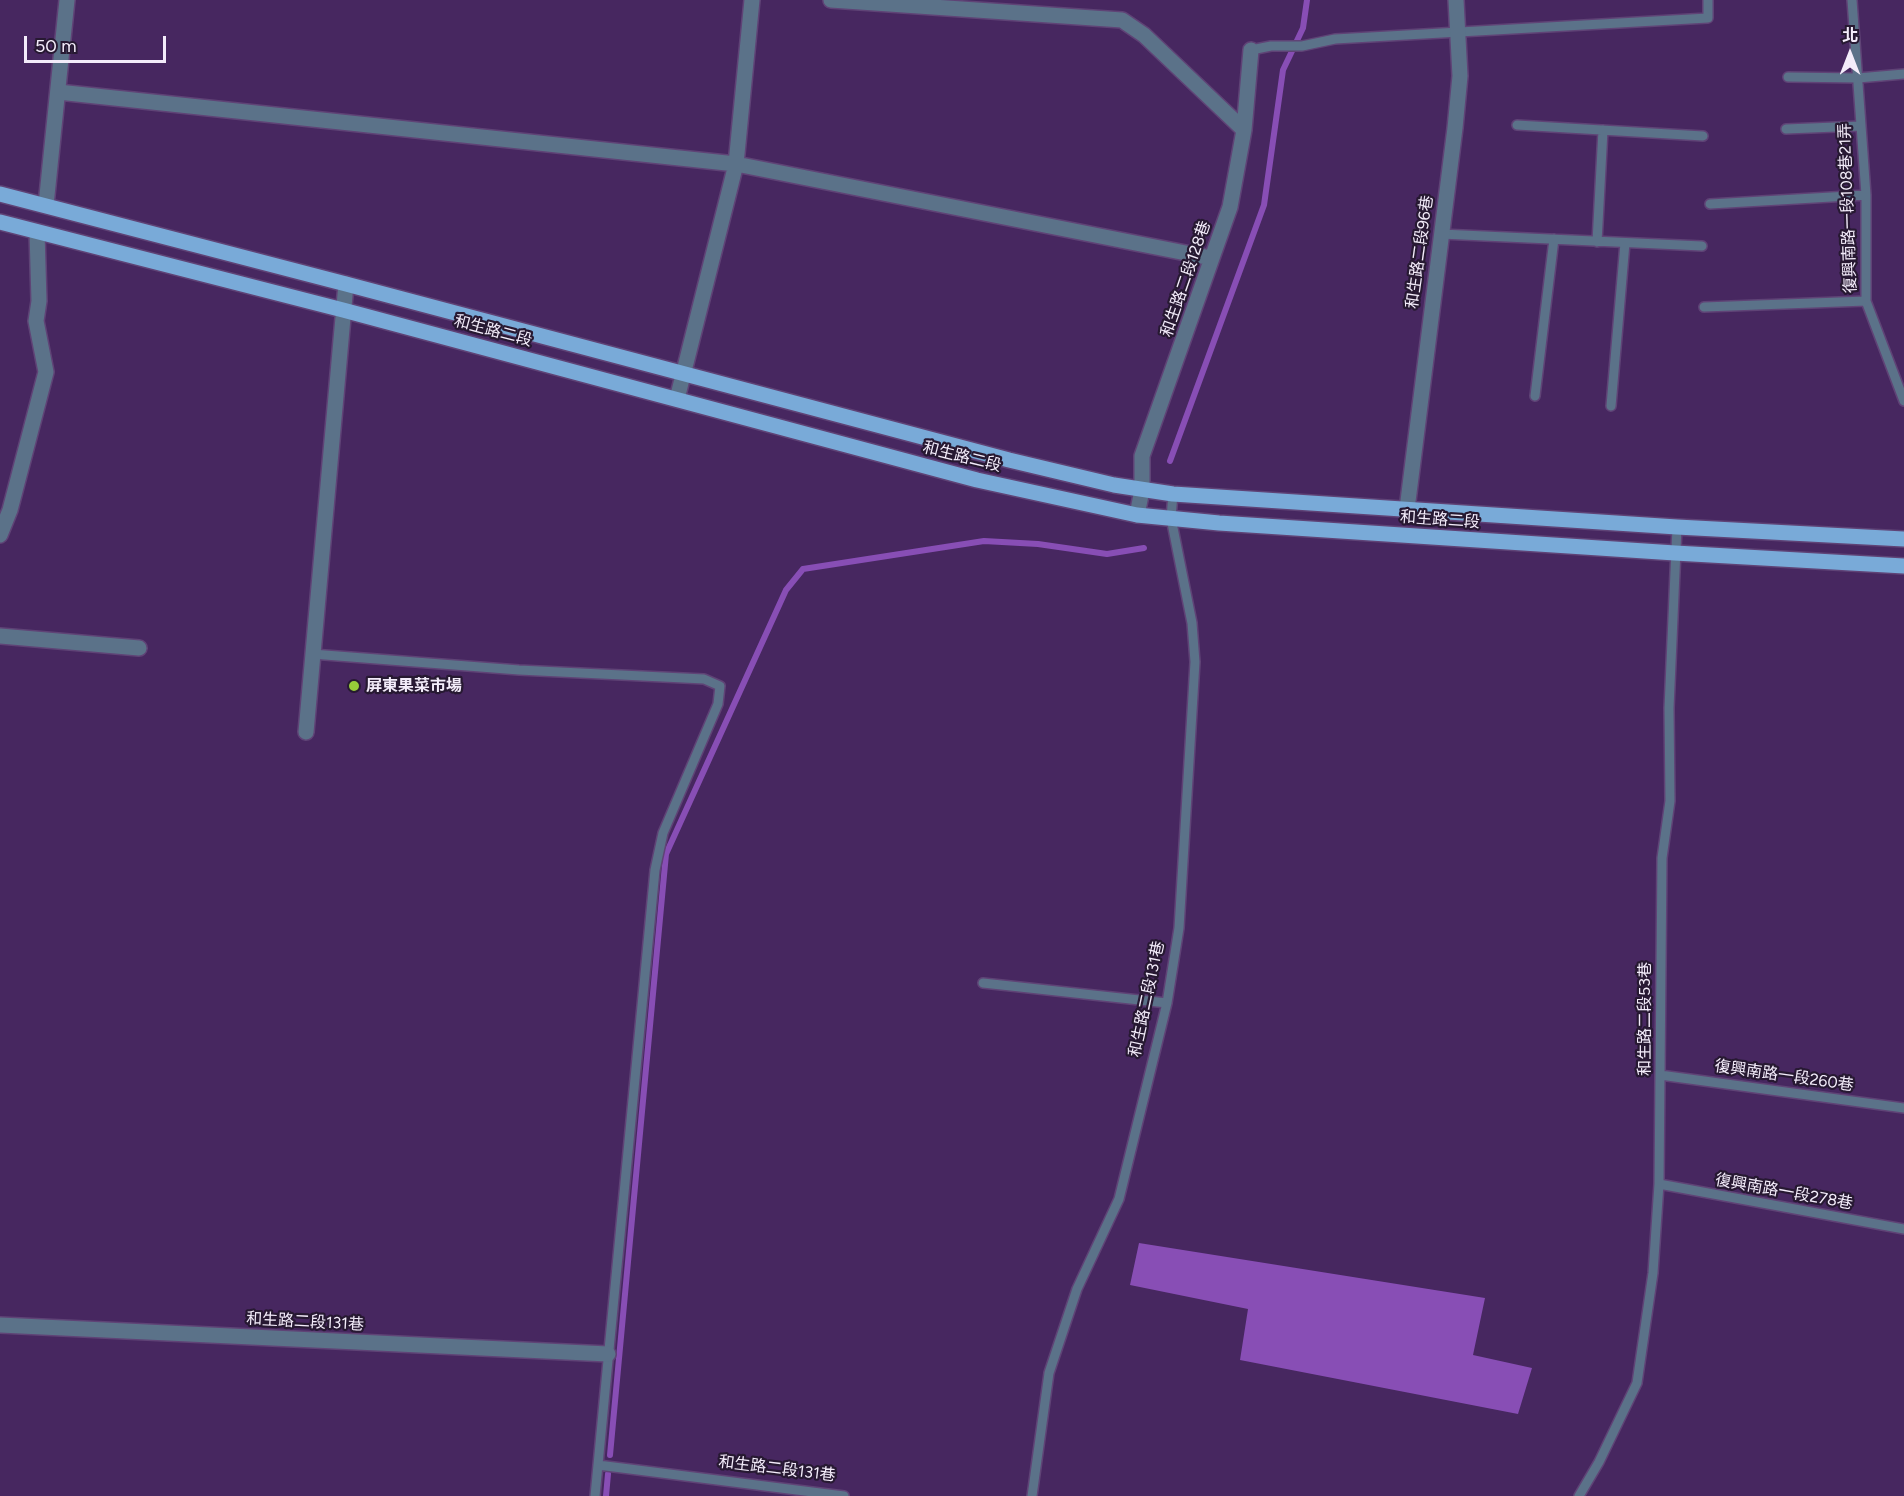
<!DOCTYPE html>
<meta charset="utf-8">
<style>
body{margin:0}
#map{position:relative;width:1904px;height:1496px;overflow:hidden;background:#472760;font-family:Figtree,"Noto Sans TC",sans-serif}
canvas{display:block}
.north{position:absolute;left:1820px;top:24px;width:60px;height:60px;-webkit-text-stroke:4px #271932;paint-order:stroke;rotate:0deg;font-size:16px;font-weight:700;line-height:24px;text-align:center;color:#f3ecfa}
.north::after{content:'';display:block;margin:auto;width:21px;height:27px;background:#f3ecfa;clip-path:polygon(50% 0,100% 100%,50% 72%,0 100%)}
.scale{position:absolute;left:24px;top:36px;width:142px;height:27px;box-sizing:border-box;border:3px solid #f3ecfa;border-top:0;padding-left:8px;font-size:18px;line-height:21px;white-space:nowrap;color:#f3ecfa;-webkit-text-stroke:4px #271932;paint-order:stroke}
</style>
<div id="map">
<canvas width="1904" height="1496"></canvas>
<div class="north">北</div>
<div class="scale">50 m</div>
</div>
<script>
const c = document.querySelector('canvas').getContext('2d');
c.lineJoin = 'round';
function fill(path, color) {
  c.fillStyle = color;
  c.fill(path, 'evenodd');
}
function strokePath(path, color, width, dash) {
  c.strokeStyle = color;
  c.lineWidth = width;
  c.lineCap = dash ? 'butt' : 'round';
  c.setLineDash(dash || []);
  c.stroke(path);
}
function write(font, color, halo, rows, align = 'center') {
  c.font = font + ' Figtree,"Noto Sans TC",sans-serif';
  c.lineWidth = 4.5;
  c.setLineDash([]);
  c.textBaseline = 'middle';
  c.strokeStyle = halo;
  c.fillStyle = color;
  for (const [text, x, y, turn = 0] of rows) {
    c.save();
    c.translate(x, y);
    c.rotate((+turn || 0) * Math.PI / 180);
    c.textAlign = isNaN(turn) ? turn : align;
    if (halo) c.strokeText(text, 0, 0);
    c.fillText(text, 0, 0);
    c.restore();
  }
}
fill(new Path2D(`
 M1139,1243L1485,1298L1473,1355L1532,1368L1518,1414L1240,1360L1248,1309L1130,1285Z`), '#884eb5');
strokePath(new Path2D(`
 M1170,461L1264,205L1283,70L1303,28L1307,0
 M610,1455L666,854L786,590L803,569L984,541L1038,544L1107,554L1144,548
 M606,1496L608,1474`), '#884eb5', 6);
const service = new Path2D(`
 M1852,0L1866,195V301L1904,401
 M1251,50L1271,46H1302L1335,39L1708,18V0
 M1788,77L1858,78L1904,74
 M1517,125L1703,136
 M1786,129L1861,126
 M1710,204L1866,195
 M1441,234L1702,246
 M1597,242L1603,130
 M1704,307L1866,301
 M1535,396L1554,239
 M1611,406L1625,243
 M312,654L519,670L704,679L720,686L718,704L663,833L655,870L595,1496
 M983,983L1167,1003
 M1660,1075L1904,1108
 M1659,1184L1904,1229
 M598,1465L844,1496
 M1032,1496L1049,1373L1077,1289L1119,1199L1167,1003L1179,928L1195,662L1192,623L1171,518L1173,494
 M1579,1496L1599,1462L1637,1383L1653,1273L1659,1184L1662,858L1670,801L1669,708L1677,527`);
const minor = new Path2D(`
 M831,0L1122,20L1144,35L1244,130
 M58,92L736,164L1211,258
 M46,205L67,0
 M677,399L736,164L752,0
 M1407,509L1455,128L1460,76L1456,0
 M1137,515L1142,490V456L1230,207L1244,130L1251,50
 M0,535L10,510L46,372L36,321L39,301L37,232
 M0,636L139,648
 M306,732L346,284
 M0,1325L608,1354`);
const primary = new Path2D(`
 M0,194L346,284L1009,460L1114,485L1173,494L1677,527L1904,539
 M0,222L343,310L977,480L1137,515L1219,523L1675,553L1904,566`);
strokePath(service, '#5f4376', 12);
strokePath(minor, '#5f4376', 18);
strokePath(primary, '#5f4376', 18);
strokePath(service, '#5b7289', 9);
strokePath(minor, '#5b7289', 15);
strokePath(primary, '#79aad8', 15);
for (const [x, y, r, color] of [
 [354,686,6,"#96cc39"]
]) {
  const dot = new Path2D();
  dot.arc(x, y, r, 0, 2 * Math.PI);
  c.fillStyle = color;
  c.fill(dot);
  strokePath(dot, '#271932', 2);
}
write('16px', '#f3ecfa', '#271932', [
 ["復興南路一段108巷21弄",1848,208,-92],
 ["和生路二段96巷",1420,252,-82],
 ["和生路二段128巷",1186,279,-71],
 ["和生路二段",493,331,15],
 ["和生路二段",962,457,14],
 ["和生路二段",1440,520,4],
 ["和生路二段131巷",1147,999,-78],
 ["和生路二段53巷",1645,1019,-90],
 ["復興南路一段260巷",1784,1076,8],
 ["復興南路一段278巷",1784,1192,10],
 ["和生路二段131巷",305,1322,3],
 ["和生路二段131巷",777,1469,7]
]);
write('bold 16px', '#f3ecfa', '#271932', [
 ["屏東果菜市場",366,686]
], 'left');
</script>
